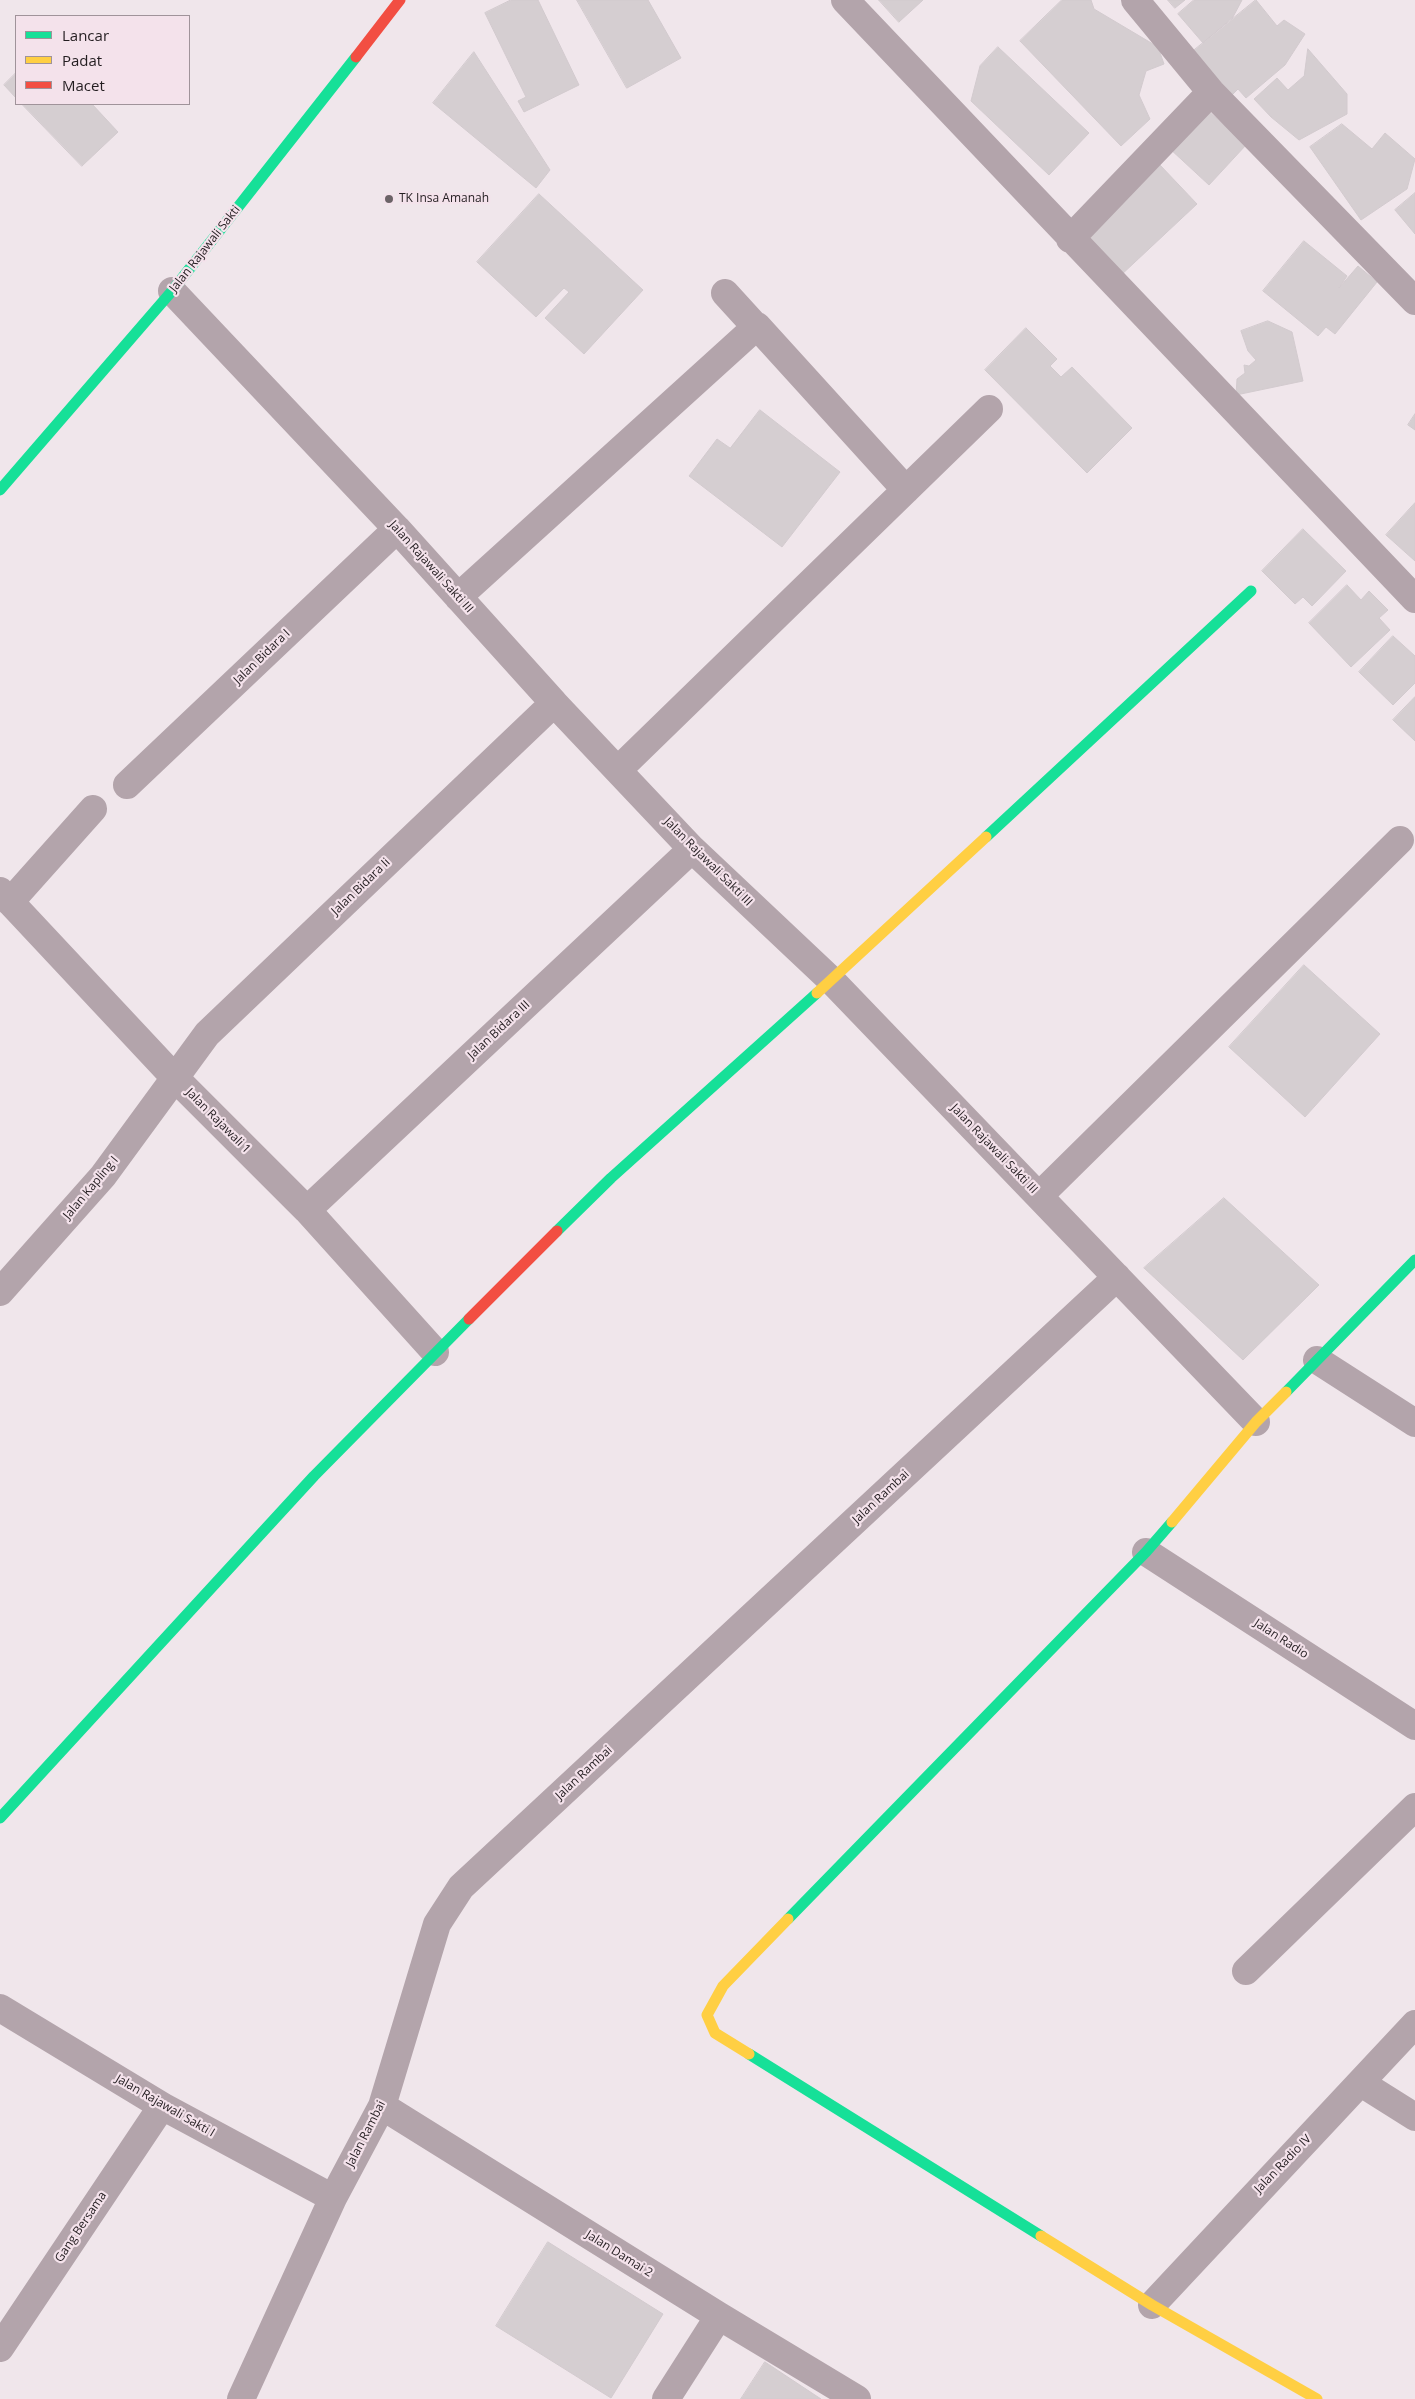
<!DOCTYPE html>
<style>
body{margin:0}
#map{position:relative;width:1415px;height:2399px;overflow:hidden;background:#f0e6eb;font-family:"Open Sans",sans-serif}
canvas{display:block}
.legend{position:absolute;left:15px;top:15px;width:175px;height:90px;box-sizing:border-box;background:#f4e2eb;border:1px solid #a0939a;margin:0;padding:6px 9px;list-style:none;font-size:15px;color:#231d20}
.legend li{display:flex;align-items:center;gap:10px;height:25px}
.legend b{width:25px;border:1px solid #a0939a}
</style>
<div id="map">
<canvas width="1415" height="2399"></canvas>
<ul class="legend">
<li><b style="height:6px;background:#16e098"></b>Lancar</li>
<li><b style="height:6px;background:#ffcf43"></b>Padat</li>
<li><b style="height:6px;background:#f24e42"></b>Macet</li>
</ul>
</div>
<script>
const c = document.querySelector('canvas').getContext('2d');
c.lineJoin = 'round';
function fill(path, color) {
  c.fillStyle = color;
  c.fill(path, 'evenodd');
}
function strokePath(path, color, width, dash) {
  c.strokeStyle = color;
  c.lineWidth = width;
  c.lineCap = dash ? 'butt' : 'round';
  c.setLineDash(dash || []);
  c.stroke(path);
}
function write(font, color, halo, rows, align = 'center') {
  c.font = font + ' "Open Sans",sans-serif';
  c.lineWidth = 4.5;
  c.setLineDash([]);
  c.textBaseline = 'middle';
  c.strokeStyle = halo;
  c.fillStyle = color;
  for (const [text, x, y, turn = 0] of rows) {
    c.save();
    c.translate(x, y);
    c.rotate((+turn || 0) * Math.PI / 180);
    c.textAlign = isNaN(turn) ? turn : align;
    if (halo) c.strokeText(text, 0, 0);
    c.fillText(text, 0, 0);
    c.restore();
  }
}
const building = new Path2D(`
 M511,0H538L579,85L524,112L518,101L526,97L485,13Z
 M577,0H648L681,58L627,88Z
 M879,0H923L899,22Z
 M1062,0H1091L1094,9L1158,47L1164,64L1146,71L1139,95L1150,119L1121,146L1020,41Z
 M1168,0H1185L1175,8Z
 M1194,0H1242L1233,17L1203,43L1178,14Z
 M1256,0L1277,26L1284,20L1305,34L1285,65L1246,98L1238,89L1230,97L1192,52Z
 M998,47L1089,133L1049,175L971,101L980,66Z
 M1308,49L1347,94V114L1299,140L1271,117L1254,99L1277,78L1288,90L1304,76Z
 M474,52L550,170L536,188L433,103Z
 M15,74L16,76V98L4,85Z
 M22,104H92L118,132L82,166Z
 M1205,108L1246,145L1209,185L1169,148Z
 M1342,124L1372,149L1385,133L1415,159L1407,189L1361,220L1310,147Z
 M1160,165L1197,204L1119,277L1082,238Z
 M1415,193V234L1395,210Z
 M539,194L643,290L584,354L545,318L569,292L564,288L536,317L477,262Z
 M1304,241L1347,276L1339,288L1358,266L1377,282L1335,334L1326,327L1318,336L1263,291Z
 M1268,321L1292,332L1303,381L1236,395L1237,379L1245,373L1244,365L1249,366L1256,360L1248,351L1241,331Z
 M1026,328L1057,359L1050,366L1061,377L1072,367L1132,428L1087,473L985,370Z
 M760,410L840,472L782,547L689,476L717,439L730,448Z
 M1415,414V430L1408,425Z
 M1415,503V561L1386,535Z
 M1303,529L1346,571L1312,606L1303,597L1295,604L1262,571Z
 M1347,585L1361,600L1369,591L1388,610L1379,618L1390,630L1351,667L1309,623Z
 M1393,636L1415,656V683L1393,705L1359,672Z
 M1415,697V741L1393,720Z
 M1304,965L1380,1034L1305,1117L1229,1047Z
 M1224,1198L1319,1285L1243,1360L1144,1268Z
 M548,2242L663,2314L611,2398L496,2326Z
 M765,2362L821,2399H741Z`);
fill(building, '#d5ced1');
strokePath(building, '#d2cace', 1);
strokePath(new Path2D(`
 M845,0L1415,599
 M1135,0L1211,92L1415,301
 M1070,239L1211,92
 M172,291L397,529L554,703L692,849L831,980L1256,1422
 M725,293L756,327
 M458,597L757,326L906,490
 M618,770L989,409
 M127,785L397,529
 M0,891L175,1078L307,1210L435,1352
 M10,902L93,809
 M1039,1196L1400,840
 M307,1210L692,849
 M0,1292L103,1176L207,1034L554,703
 M1317,1360L1415,1423
 M1146,1552L1415,1726
 M1246,1971L1415,1807
 M0,2008L162,2106L333,2198
 M1361,2083L1415,2117
 M382,2106L719,2316L857,2399
 M1152,2305L1415,2024
 M0,2348L162,2106
 M241,2399L333,2198L382,2106L437,1924L461,1887L1117,1277
 M666,2399L719,2316`), '#b3a4ab', 28);
strokePath(new Path2D(`
 M0,490L172,291L356,57
 M986,837L1251,591
 M557,1231L611,1178L817,993
 M1286,1392L1415,1260
 M0,1818L314,1476L469,1319
 M788,1919L1146,1552L1172,1522
 M749,2054L1041,2236`), '#16e098', 11);
strokePath(new Path2D(`
 M817,993L986,837
 M1172,1522L1256,1422L1286,1392
 M749,2054L715,2033L707,2015L723,1986L788,1919
 M1041,2236L1152,2305L1317,2399`), '#ffcf43', 11);
strokePath(new Path2D(`
 M356,57L400,0
 M469,1319L557,1231`), '#f24e42', 11);
for (const [x, y, r, color] of [
 [389,199,5,"#6b6367"]
]) {
  const dot = new Path2D();
  dot.arc(x, y, r, 0, 2 * Math.PI);
  c.fillStyle = color;
  c.fill(dot);
  strokePath(dot, '#f4e2eb', 2);
}
write('12px', '#231d20', '#f4e2eb', [
 ["TK Insa Amanah",399,199]
], 'left');
write('12px', '#231d20', '#f4e2eb', [
 ["Jalan Rajawali Sakti",205,249,-52],
 ["Jalan Rajawali Sakti III",431,567,48],
 ["Jalan Bidara I",262,657,-44],
 ["Jalan Rajawali Sakti III",708,862,45],
 ["Jalan Bidara Ii",361,887,-44],
 ["Jalan Bidara III",499,1030,-43],
 ["Jalan Rajawali 1",218,1121,45],
 ["Jalan Rajawali Sakti III",994,1149,46],
 ["Jalan Kapling I",91,1188,-50],
 ["Jalan Rambai",881,1497,-43],
 ["Jalan Radio",1281,1639,33],
 ["Jalan Rambai",584,1773,-43],
 ["Jalan Rajawali Sakti I",165,2106,30],
 ["Jalan Rambai",366,2134,-63],
 ["Jalan Radio IV",1283,2164,-46],
 ["Gang Bersama",81,2227,-56],
 ["Jalan Damai 2",619,2254,32]
]);
</script>
